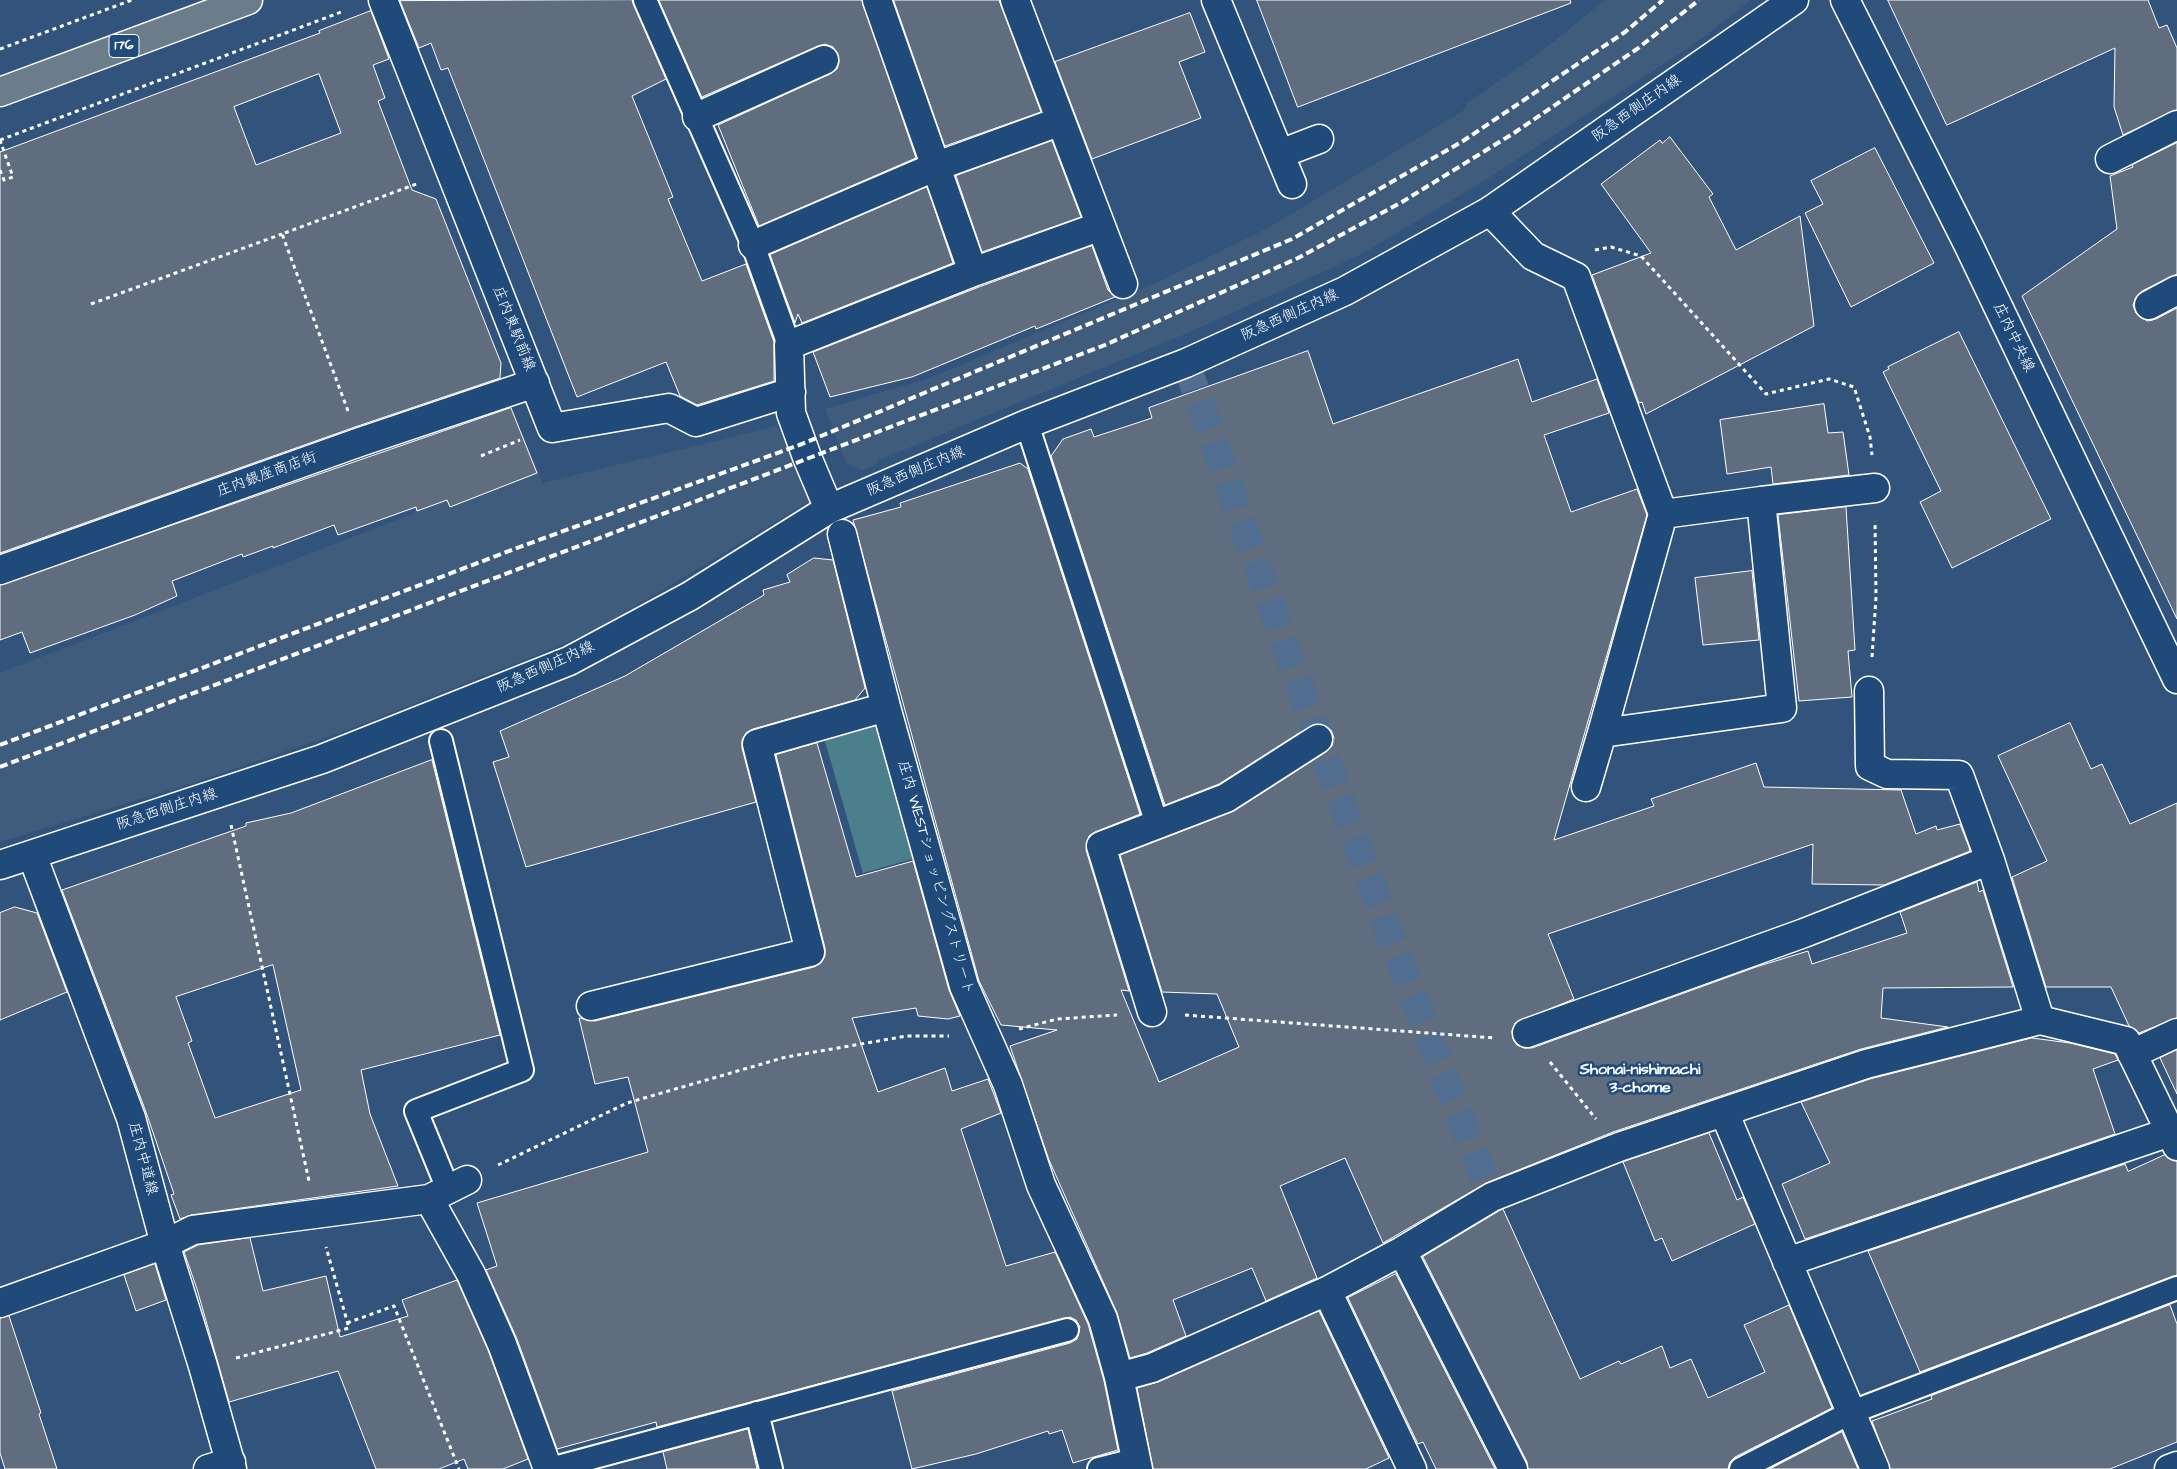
<!DOCTYPE html>
<meta charset="utf-8">
<style>
body{margin:0}
canvas{display:block;background:#32547c}
</style>
<canvas width="2177" height="1469"></canvas>
<script>
const c = document.querySelector('canvas').getContext('2d');
c.lineJoin = 'round';
function fill(path, color) {
  c.fillStyle = color;
  c.fill(path, 'evenodd');
}
function strokePath(path, color, width, dash) {
  c.strokeStyle = color;
  c.lineWidth = width;
  c.lineCap = dash ? 'butt' : 'round';
  c.setLineDash(dash || []);
  c.stroke(path);
}
function write(font, color, halo, rows, align = 'center') {
  c.font = font + ' "Architects Daughter","Klee One",sans-serif';
  c.lineWidth = 5;
  c.setLineDash([]);
  c.textBaseline = 'middle';
  c.strokeStyle = halo;
  c.fillStyle = color;
  for (const [text, x, y, turn = 0] of rows) {
    c.save();
    c.translate(x, y);
    c.rotate((+turn || 0) * Math.PI / 180);
    c.textAlign = isNaN(turn) ? turn : align;
    if (halo) c.strokeText(text, 0, 0);
    c.fillText(text, 0, 0);
    c.restore();
  }
}
fill(new Path2D(`
 M1605,0H1751L1697,42L1482,182L1360,255L1185,334L879,460L873,467L862,470L846,463L825,409L930,378L1158,282L1268,228L1463,111L1467,103L1541,52Z
 M516,420L543,483L777,426L810,501L597,629L541,653L348,730L195,782L0,842V673L415,513L398,465Z`), '#405c7d');
fill(new Path2D(`
 M880,722L919,857L863,873L824,738Z`), '#4b7f8c');
const building = new Path2D(`
 M632,0L666,79L632,96L673,197L668,199L702,281L746,264L774,342V381L697,405L680,396L666,362L577,397L448,68L441,70L431,43L419,48L400,1Z
 M659,0H862L916,158L759,226L718,125L830,74L837,69L839,62L838,54L833,47L825,44L818,46L702,97Z
 M894,0H999L1041,112L945,146Z
 M1257,0H1570L1571,3L1298,107Z
 M1888,0H2148L2159,28L2167,25L2177,48V110L2123,135L2114,107L2115,48L1947,125Z
 M371,11L389,59L373,65L385,98L378,101L412,190L436,199L501,363L500,378L355,427L0,553V152L320,33L319,31ZM319,74L341,133L256,165L234,107Z
 M1190,13L1205,52L1179,62L1201,118L1092,159L1055,62Z
 M1670,137L1713,194L1709,197L1736,250L1800,216L1814,326L1646,414L1642,402L1639,403L1592,275L1651,253L1601,184L1660,140L1662,143Z
 M1052,141L1081,217L982,252L956,176Z
 M2177,143V274L2142,291L2136,297L2133,305L2136,313L2141,318L2148,321L2156,319L2177,308V619L2022,296L2117,229L2110,176L2133,167L2132,165Z
 M1875,148L1934,263L1851,307L1805,213L1823,204L1811,181Z
 M927,187L953,263L802,323L798,314L795,323L770,255Z
 M1092,246L1108,290L1115,297L1036,329L1035,326L912,377L830,397L813,352L979,287Z
 M1959,332L2051,519L1952,568L1920,502L1941,491L1883,372L1889,369L1888,367Z
 M1308,351L1333,424L1518,359L1532,402L1597,379L1609,413L1544,435L1571,512L1637,489L1647,515L1554,840L1654,806L1651,799L1756,763L1764,787L1901,790L1916,834L1936,826L1937,830L1960,824L1969,847L1970,851L1884,885L1812,884L1813,844L1548,934L1574,999L1515,1023L1512,1031L1513,1039L1517,1045L1524,1048H1532L1756,967L1808,951L1812,964L1907,933L1900,912L1977,882L1979,892L1983,890L2013,987L1883,988L1881,1018L1948,1027L1861,1049L1613,1132L1486,1183L1383,1243L1345,1158L1280,1186L1317,1278L1266,1301L1252,1268L1173,1300L1186,1336L1147,1353L1130,1358L1117,1313L1049,1160L1010,1046L1057,1030L1001,1025L979,981L853,520L901,507L900,503L1020,463L1028,469L1140,814L1095,832L1089,836L1086,850L1129,991L1121,990L1159,1082L1239,1047L1217,994L1162,992L1120,855L1234,811L1326,752L1332,746L1334,738L1331,730L1325,725L1317,723L1310,726L1219,784L1165,805L1051,456L1063,439L1091,429L1094,437L1152,418L1149,408Z
 M1824,404L1828,433L1843,432L1849,475L1773,484L1771,467L1727,474L1720,420Z
 M511,408L537,473L450,507L447,500L417,511L416,507L338,535L334,525L273,548V546L243,557L242,554L172,581L177,596L135,615L30,653L22,632L0,640V585Z
 M1846,507L1855,650L1848,651L1852,697L1799,701L1778,515Z
 M814,558L833,560L865,688L855,700L753,729L746,733L742,740V748L756,802L526,867L493,762L509,757L500,731L625,676L764,595L763,590L790,582L787,575Z
 M1752,571L1759,640L1703,645L1695,578Z
 M2070,723L2091,769L2102,764L2130,824L2177,803V1018L2139,1033L2129,1026L2111,987H2046L2012,877L2047,861L1998,756Z
 M817,743L856,877L913,861L949,990L960,1016L948,1019L918,1016L916,1008L852,1018L878,1092L945,1068L952,1091L988,1079L1001,1113L961,1129L1006,1266L1055,1252L1088,1324L1104,1381L1118,1450L1073,1463L1062,1430L1049,1434L1048,1431L976,1454L912,1469L892,1391L1070,1343L1077,1339L1080,1327L1076,1320L1070,1317L657,1427L656,1422L557,1449L517,1339L486,1270L497,1266L477,1203L648,1152L628,1077L595,1084L579,1018L595,1021L814,967L821,963L825,956V948L776,755Z
 M432,760L500,1035L361,1070L370,1114L398,1186L191,1215L180,1219L171,1195L174,1194L146,1112L62,890L246,826V823L291,813ZM273,965L301,1090L215,1118L188,1043L192,1041L176,997Z
 M15,907L37,913L67,992L0,1020V913Z
 M2032,1038L2070,1043L2115,1054L2118,1060L2093,1069L2115,1134L1805,1239L1782,1184L1830,1163L1801,1102L1870,1079Z
 M2177,1050V1094L2160,1058Z
 M1709,1133L1737,1200L1743,1197L1755,1224L1672,1261L1662,1238L1655,1241L1623,1162Z
 M2165,1155L2169,1159L2177,1161V1275L1920,1372L1868,1251L2125,1164L2128,1171Z
 M1503,1209L1580,1379L1619,1361L1621,1364L1662,1346L1670,1368L1691,1359L1708,1398L1765,1372L1744,1325L1789,1305L1832,1408L1735,1457L1730,1462L1728,1469H1528L1527,1462L1423,1257Z
 M250,1238L263,1291L326,1276L340,1337L408,1316L402,1300L457,1280L488,1350L528,1459L503,1469H468L464,1459L439,1469H376L338,1371L229,1402L197,1289L184,1252L198,1245Z
 M155,1264L166,1300L136,1311L124,1275Z
 M1396,1274L1495,1469H1436L1423,1442L1418,1444L1348,1298Z
 M2170,1305L2177,1324V1442L2110,1469H1890L1872,1421L1932,1399L1931,1396Z
 M1319,1311L1389,1458L1366,1469H1153L1137,1388L1158,1382Z
 M9,1316L41,1413L39,1414L57,1469H5L0,1453V1318Z
 M748,1429L757,1469H667L663,1452Z
 M1842,1432L1858,1469H1770Z`);
fill(building, '#5f6d7f');
strokePath(building, '#fff', 1);
strokePath(new Path2D(`
 M1186,363C1284,642 1381,922 1492,1197`), '#516e90', 28, [28, 14]);
const lane = new Path2D(`
 M645,0L753,245L789,345
 M1027,424L1157,824
 M441,741L522,1070L416,1111L448,1189
 M757,1413L771,1469
 M550,1469L1067,1330
 M1099,1469L1135,1460
 M1741,1469L1852,1412L2177,1288`);
const street = new Path2D(`
 M383,0L552,428L669,408L696,422L791,392
 M877,0L973,272
 M1015,0L1123,284
 M1216,0L1292,184
 M1845,0L1968,244L2177,679
 M697,117L824,60
 M1280,154L1319,139
 M2110,159L2177,125
 M1490,211L1533,256L1576,277L1663,514L1761,501L1782,708L1602,733L1663,514
 M753,245L937,166L1061,121
 M2149,305L2177,290
 M1761,501L1875,488
 M829,509L807,457L791,413L789,345L973,272L1101,226
 M842,534L886,707L964,986L1008,1085L1041,1185L1103,1319L1119,1377L1138,1469
 M0,570L360,442L535,383
 M1869,691L1870,766L1887,774L1959,775L1990,860L2040,1020
 M1586,787L1602,733
 M32,855L131,1118L165,1244L203,1366L232,1469
 M591,1006L810,952L757,744L886,707
 M1152,1012L1101,846L1226,798L1318,739
 M1527,1033L1804,933L1990,860
 M2132,1054L2177,1033
 M1724,1112L1875,1469
 M429,1199L467,1180
 M1402,1251L1513,1469
 M1787,1262L2170,1132
 M1327,1291L1412,1469
 M0,1303L165,1244L193,1230L429,1199L471,1274L502,1344L548,1469
 M1119,1377L1152,1368L1327,1291L1402,1251L1492,1197L1619,1147L1866,1064L2040,1020L2126,1041L2177,1146
 M208,1469L231,1462
 M2169,1469L2177,1466`);
const secondary = new Path2D(`
 M0,865L322,759L569,661L690,596L829,509L1027,424L1186,363L1345,291L1490,211L1794,0`);
const highway = new Path2D(`
 M0,92L248,0`);
strokePath(lane, '#fff', 26);
strokePath(street, '#fff', 31);
strokePath(secondary, '#fff', 31);
strokePath(highway, '#fff', 31);
strokePath(new Path2D(`
 M0,49L132,0
 M0,140L344,11
 M0,170L4,180L13,177L2,146
 M1595,250L1611,247L1641,256L1766,394L1829,379L1854,387L1870,437L1872,455
 M91,304L282,234
 M348,411L282,234L419,183
 M481,456L520,440
 M1872,657L1876,597L1875,521
 M231,825L309,1181
 M1185,1015L1495,1038
 M1019,1029L1057,1019L1117,1015
 M1550,1062L1596,1119
 M498,1165L627,1103L786,1057L907,1036H949
 M347,1323L394,1306L459,1469
 M236,1358L349,1328L326,1247`), '#fff', 3, [4, 4]);
strokePath(lane, '#1f4a7a', 22);
strokePath(street, '#1f4a7a', 28);
strokePath(secondary, '#1f4a7a', 28);
strokePath(highway, '#6b7d8b', 28);
strokePath(new Path2D(`
 M0,745L517,548L802,444L1292,239L1463,141L1625,32L1663,0
 M0,767L1105,345L1298,258L1402,202L1514,133L1637,49L1699,0`), '#fff', 4, [8, 4]);
strokePath(new Path2D(`
 M0,140L2,146`), '#fff', 3, [4, 4]);
for (const [x, y, w] of [
 [124,46,30]
]) {
  const box = new Path2D();
  box.roundRect(x - w / 2, y - 11.5, w, 23, 4);
  c.fillStyle = '#1f4a7a';
  c.fill(box);
  strokePath(box, '#fff', 1);
}
write('bold 14px', '#fff', null, [
 ["176",124,46]
]);
write('15px', '#fff', '#1f4a7a', [
 ["阪急西側庄内線",1637,109,-35],
 ["阪急西側庄内線",1290,316,-24],
 ["庄内東駅前線",513,329,68],
 ["庄内中央線",2013,338,64],
 ["阪急西側庄内線",916,472,-23],
 ["庄内銀座商店街",267,475,-20],
 ["阪急西側庄内線",546,668,-24],
 ["阪急西側庄内線",167,810,-18],
 ["庄内 WESTショッピングストリート",935,878,74],
 ["庄内中道線",142,1159,75]
]);
write('bold 16px', '#fff', '#1f4a7a', [
 ["Shonai-nishimachi",1640,1071],
 ["3-chome",1640,1089]
]);
</script>
